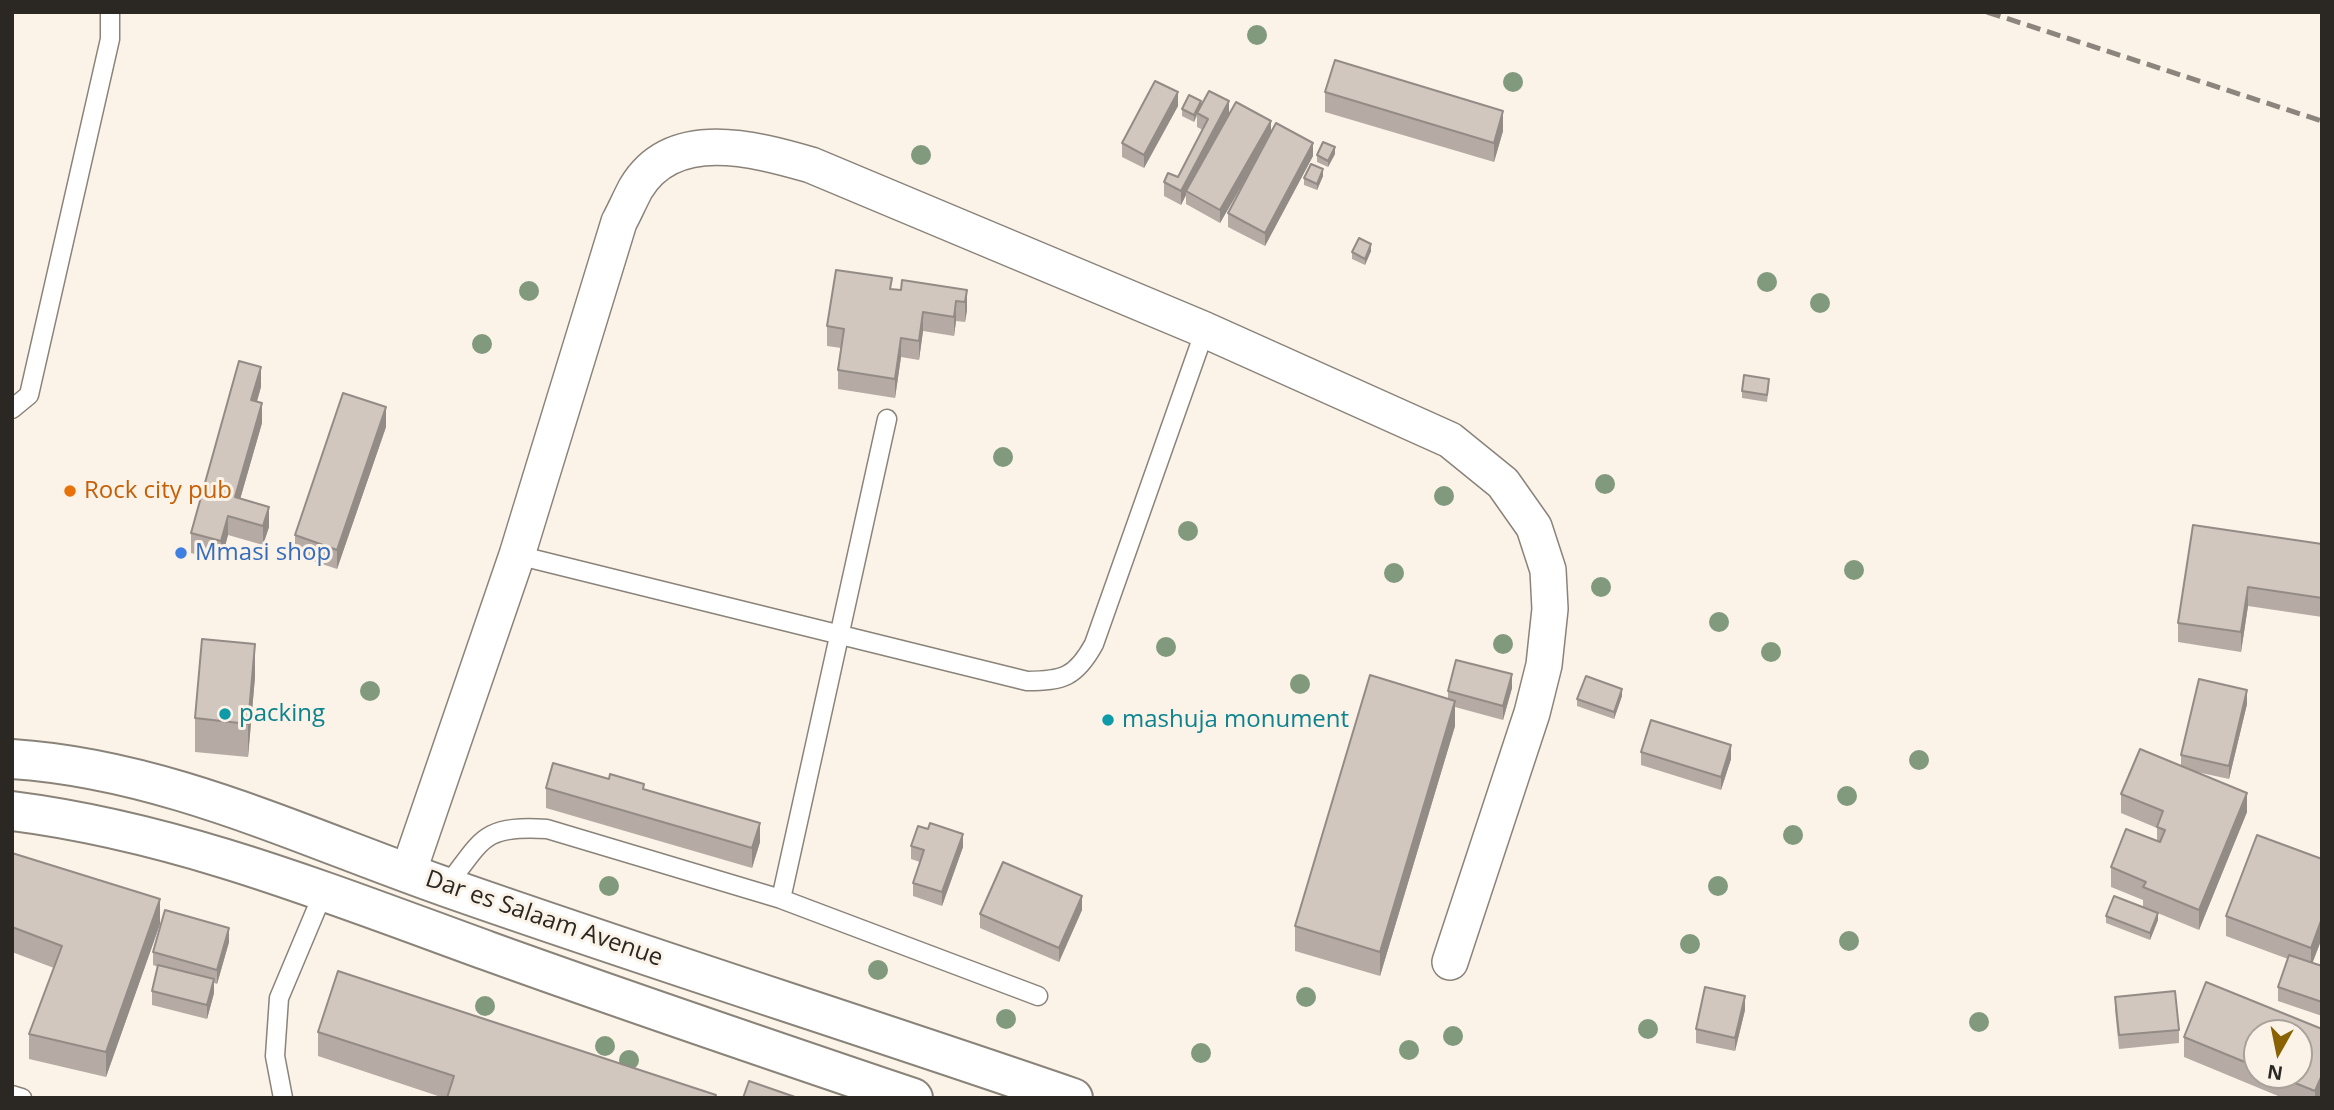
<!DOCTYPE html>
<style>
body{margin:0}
#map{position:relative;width:2334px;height:1110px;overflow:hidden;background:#fbf3e8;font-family:"Open Sans",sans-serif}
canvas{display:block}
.frame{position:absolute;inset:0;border:14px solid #2b2824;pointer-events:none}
.north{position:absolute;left:2243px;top:1019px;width:70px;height:70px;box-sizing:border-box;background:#fbf3e8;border:2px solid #a8a29a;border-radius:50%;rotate:189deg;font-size:19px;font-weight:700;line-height:28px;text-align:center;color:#2b2824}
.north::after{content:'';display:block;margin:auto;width:24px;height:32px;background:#8a6201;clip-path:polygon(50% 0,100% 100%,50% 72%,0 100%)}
</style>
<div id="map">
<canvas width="2334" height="1110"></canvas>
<div class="frame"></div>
<div class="north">N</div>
</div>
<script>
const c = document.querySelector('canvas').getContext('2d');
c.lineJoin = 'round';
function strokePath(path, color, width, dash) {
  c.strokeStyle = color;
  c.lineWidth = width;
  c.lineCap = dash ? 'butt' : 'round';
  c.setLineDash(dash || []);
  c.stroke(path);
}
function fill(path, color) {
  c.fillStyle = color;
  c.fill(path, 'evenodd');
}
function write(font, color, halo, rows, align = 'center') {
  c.font = font + ' "Open Sans",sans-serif';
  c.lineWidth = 6;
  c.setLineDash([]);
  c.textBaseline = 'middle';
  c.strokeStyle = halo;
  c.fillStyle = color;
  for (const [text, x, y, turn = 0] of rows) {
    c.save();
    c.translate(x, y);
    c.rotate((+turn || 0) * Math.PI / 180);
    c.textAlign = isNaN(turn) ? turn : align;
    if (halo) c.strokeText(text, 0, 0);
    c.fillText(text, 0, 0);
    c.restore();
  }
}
const service = new Path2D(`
 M12,409L29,395L110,39V12
 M517,555L1027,681C1063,681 1076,677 1094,644L1205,330
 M446,887C483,839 482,825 547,829L781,899L1038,996
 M781,899L887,419
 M12,1095L22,1098
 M283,1098L275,1056L279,998L324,891`);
const minor = new Path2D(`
 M408,873L517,555L619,222C625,211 630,199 636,188C673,126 755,149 811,165L1205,330L1450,440L1503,483L1534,527L1548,570L1550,609L1544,665L1532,713L1450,962`);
const trunk = new Path2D(`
 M12,759C165,769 303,837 446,887C654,960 864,1026 1073,1098
 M12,811C178,832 331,894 488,951C629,1002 771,1050 913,1098`);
strokePath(service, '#8a837a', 21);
strokePath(minor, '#8a837a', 38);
strokePath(trunk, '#8a837a', 42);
strokePath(service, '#fff', 18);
strokePath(minor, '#fff', 35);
strokePath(trunk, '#fff', 38);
strokePath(new Path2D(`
 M1987,12L2322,121`), '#8b857e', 5, [14, 7]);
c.fillStyle = '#81997d';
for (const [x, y] of [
 [1257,35],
 [1513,82],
 [921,155],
 [1767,282],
 [529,291],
 [1820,303],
 [482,344],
 [1003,457],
 [1605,484],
 [1444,496],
 [1188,531],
 [1854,570],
 [1394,573],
 [1601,587],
 [1719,622],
 [1503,644],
 [1166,647],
 [1771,652],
 [1300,684],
 [370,691],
 [1919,760],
 [1847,796],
 [1793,835],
 [609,886],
 [1718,886],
 [1849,941],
 [1690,944],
 [878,970],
 [1306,997],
 [485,1006],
 [1006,1019],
 [1979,1022],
 [1648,1029],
 [1453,1036],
 [605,1046],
 [1409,1050],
 [1201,1053],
 [629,1060]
]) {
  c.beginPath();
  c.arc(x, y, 10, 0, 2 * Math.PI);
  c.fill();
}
fill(new Path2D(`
 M1325,92L1503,131L1494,162L1325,112Z
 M1178,106L1144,168L1122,157V143Z
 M1201,106L1229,115L1271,132L1313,156L1265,246L1228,227V213L1249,173L1220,223L1186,204V195L1181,205L1164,196V182L1178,177L1203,130L1197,127V116L1194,122L1182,116V109Z
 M1335,154L1328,167L1317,162V155Z
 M1323,176L1317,190L1304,185V178Z
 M1371,251L1365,265L1352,259V252Z
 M892,289L901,290H967V310L965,322L956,321L954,336L923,331L919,360L901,357L895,398L838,389V370L841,348L827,346V326Z
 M1769,386L1767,402L1742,398V391Z
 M261,387L257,402L262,423L240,499L269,527L263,545L228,535L221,561L191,553V533Z
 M386,427L337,569L295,555V535Z
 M2322,544V617L2248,606L2241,652L2178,642V623Z
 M255,677L248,757L195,752V718Z
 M1512,688L1503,720L1455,707V726L1380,976L1295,951V926L1448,699V691Z
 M1622,696L1614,719L1577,706V699Z
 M2247,704L2229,779L2197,772L2247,812L2199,930L2143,907V900L2111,887V867L2157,841V828L2121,813V794L2181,766V755Z
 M1641,752L1731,759L1721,790L1641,765Z
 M546,788L644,789L760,842L752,868L546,808Z
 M911,846L963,847L942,906L913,896V883L920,862L911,859Z
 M12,853L160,924L106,1077L29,1059V1034L54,968L12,952Z
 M1082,910L1059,962L980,928V914Z
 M2106,916L2158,920L2150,940L2106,923Z
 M2226,916L2322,938L2312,963L2322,966V1016L2278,1001V987L2288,959L2226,936Z
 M229,942L217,984L214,983V993L207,1019L152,1005V991L158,967L153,965V952Z
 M2206,982L2322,1095L2321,1098H2283L2184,1057V1037ZM2257,1033L2299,1075H2257Z
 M2115,997L2179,1030V1043L2119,1049L2115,1010Z
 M1745,1010L1735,1051L1696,1043V1029Z
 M318,1032L716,1098H444L318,1056Z`), '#b5aba4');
fill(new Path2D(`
 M1178,92V106L1144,168V155Z
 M1201,101V108L1197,113L1194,122V115Z
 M1229,101V115L1186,191V195L1181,205V191Z
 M1503,111V131L1494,162V143Z
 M1271,121V135L1220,223V210Z
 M1313,143V156L1265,246V233Z
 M1335,147V154L1328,167V161Z
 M1323,169V176L1317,190V184Z
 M1371,244V251L1365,265V259Z
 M967,290V310L965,322V302Z
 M956,301V321L954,336V317Z
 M923,312V331L919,360V341Z
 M901,338V357L895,398V379Z
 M261,367V387L251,420V400Z
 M262,403V423L235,517V497Z
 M386,407V427L337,569V550Z
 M269,507V527L263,545V526Z
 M228,516V535L221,561V541Z
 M2248,587V606L2241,652V632Z
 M255,644V677L248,757V724Z
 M1512,674V688L1503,720V706Z
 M1622,689V696L1614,719V712Z
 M2247,690V704L2229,779V766Z
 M1455,701V726L1380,976V952Z
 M1731,745V759L1721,790V777Z
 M2247,793V812L2199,930V910Z
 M760,823V842L752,868V848Z
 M963,834V847L942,906V892Z
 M1082,896V910L1059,962V948Z
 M160,899V924L106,1077V1052Z
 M2158,913V920L2150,940V933Z
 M2322,918V938L2311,967V948Z
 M229,928V942L217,984V970Z
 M214,979V993L207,1019V1005Z
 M1745,996V1010L1735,1051V1038Z
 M2322,1075V1095L2321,1098H2315V1091Z`), '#938b86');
const building = new Path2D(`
 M1335,60L1503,111L1494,143L1325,92Z
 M1155,81L1178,92L1144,155L1122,143Z
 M1209,91L1229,101L1181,191L1164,182L1168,173L1178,177L1208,119L1197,113Z
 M1189,95L1201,101L1194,115L1182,109Z
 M1236,102L1271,121L1220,210L1186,191Z
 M1276,123L1313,143L1265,233L1228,213Z
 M1323,142L1335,147L1328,161L1317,155Z
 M1311,164L1323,169L1317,184L1304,178Z
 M1359,238L1371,244L1365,259L1352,252Z
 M836,270L892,278L890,289L901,290L902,280L967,290L965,302L956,301L954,317L923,312L919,341L901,338L895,379L838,370L844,329L827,326Z
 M239,361L261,367L251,400L262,403L235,497L269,507L263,526L228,516L221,541L191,533Z
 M1744,375L1769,379L1767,395L1742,391Z
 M343,393L386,407L337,550L295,535Z
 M2193,525L2322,544V598L2248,587L2241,632L2178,623Z
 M202,639L255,644L248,724L195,718Z
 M1456,660L1512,674L1503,706L1448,691Z
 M1370,675L1455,701L1380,952L1295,926Z
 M1586,676L1622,689L1614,712L1577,699Z
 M2199,679L2247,690L2229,766L2181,755Z
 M1651,720L1731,745L1721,777L1641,752Z
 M2140,749L2247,793L2199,910L2143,887L2146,882L2111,867L2126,829L2160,842L2165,830L2157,827L2163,811L2121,794Z
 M553,763L609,779L610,774L644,784L643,789L760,823L752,848L546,788Z
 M930,823L963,834L942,892L913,883L924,850L911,846L918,826L928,829Z
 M2257,835L2322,859V918L2311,948L2226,916Z
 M12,853L160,899L106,1052L29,1034L62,946L12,927Z
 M1003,862L1082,896L1059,948L980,914Z
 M2114,896L2158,913L2150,933L2106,916Z
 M165,910L229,928L217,970L153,952Z
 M2289,955L2322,966V1002L2278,987Z
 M158,965L214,979L207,1005L152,991Z
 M338,971L716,1095L715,1098H447L454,1076L318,1032Z
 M2206,982L2322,1029V1075L2315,1091L2275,1075H2299V1033H2257V1067L2184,1037Z
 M1705,987L1745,996L1735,1038L1696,1029Z
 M2175,991L2179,1030L2119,1035L2115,997Z
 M749,1081L798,1098H743Z`);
fill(building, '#d2c7bf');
strokePath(building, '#938b86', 2);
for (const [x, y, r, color] of [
 [70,491,7,"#e8710a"],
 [181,553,7,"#3f7fe0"],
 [225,714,7,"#0f9aa8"],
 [1108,720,7,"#0f9aa8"]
]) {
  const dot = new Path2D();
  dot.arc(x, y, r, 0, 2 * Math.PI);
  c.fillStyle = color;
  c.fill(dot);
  strokePath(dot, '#fbf3e8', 2.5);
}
write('24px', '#c56008', '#fbf3e8', [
 ["Rock city pub",84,491]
], 'left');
write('24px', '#366cbe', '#fbf3e8', [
 ["Mmasi shop",195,553]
], 'left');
write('24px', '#0d838f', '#fbf3e8', [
 ["packing",239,714],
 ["mashuja monument",1122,720]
], 'left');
write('24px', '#2b2824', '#fbf3e8', [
 ["Dar es Salaam Avenue",544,919,19]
]);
</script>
